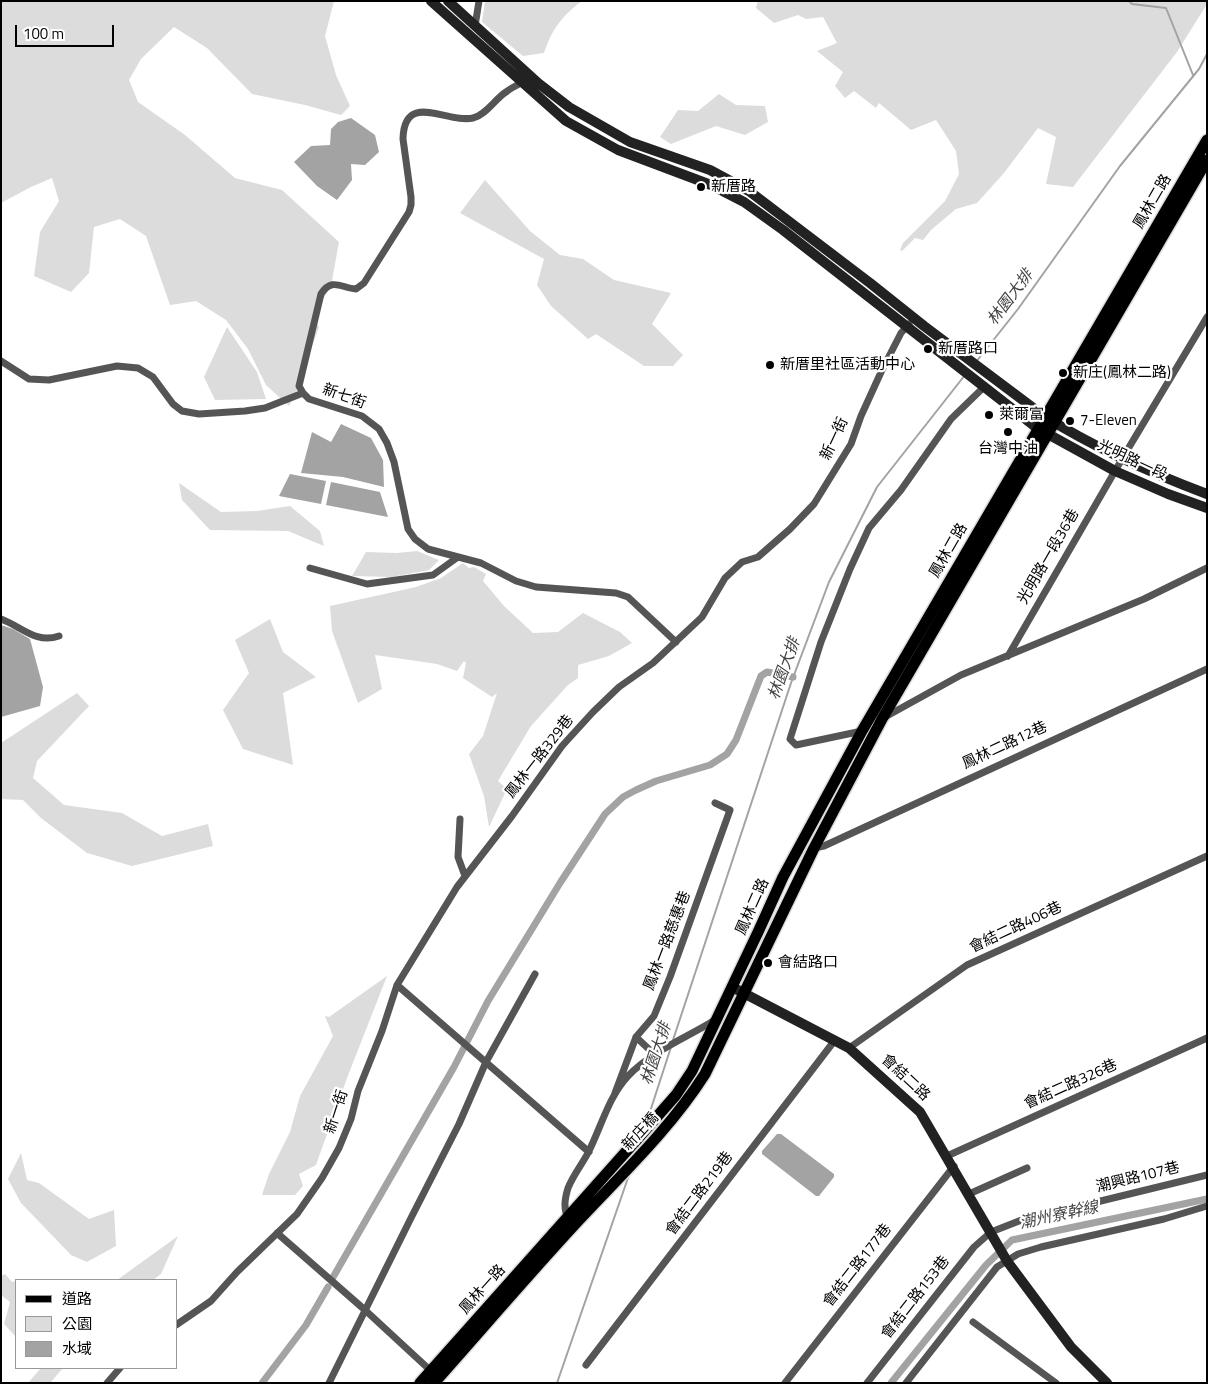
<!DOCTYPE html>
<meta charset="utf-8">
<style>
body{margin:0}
#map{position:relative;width:1208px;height:1384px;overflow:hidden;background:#fff;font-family:"Titillium Web","Noto Sans TC",sans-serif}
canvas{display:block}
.frame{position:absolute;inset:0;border:2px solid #000;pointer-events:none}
.legend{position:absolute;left:15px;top:1279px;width:162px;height:90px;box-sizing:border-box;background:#fff;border:1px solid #999;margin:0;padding:6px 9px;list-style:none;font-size:15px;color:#000}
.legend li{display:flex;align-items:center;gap:10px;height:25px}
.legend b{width:25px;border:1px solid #999}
.scale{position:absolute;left:15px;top:25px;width:99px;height:22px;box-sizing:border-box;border:2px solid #000;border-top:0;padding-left:6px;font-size:15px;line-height:18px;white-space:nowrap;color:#000;-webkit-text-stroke:4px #fff;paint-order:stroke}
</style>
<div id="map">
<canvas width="1208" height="1384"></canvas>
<div class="frame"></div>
<ul class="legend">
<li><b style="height:6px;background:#000"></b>道路</li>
<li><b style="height:14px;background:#dcdcdc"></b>公園</li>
<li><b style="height:14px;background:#a3a3a3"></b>水域</li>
</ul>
<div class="scale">100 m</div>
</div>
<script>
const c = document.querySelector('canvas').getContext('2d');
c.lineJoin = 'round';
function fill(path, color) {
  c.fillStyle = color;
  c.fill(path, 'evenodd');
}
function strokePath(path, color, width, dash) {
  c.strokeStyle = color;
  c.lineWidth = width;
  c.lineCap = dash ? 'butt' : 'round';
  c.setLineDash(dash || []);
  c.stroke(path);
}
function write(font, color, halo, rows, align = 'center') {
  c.font = font + ' "Titillium Web","Noto Sans TC",sans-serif';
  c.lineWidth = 4.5;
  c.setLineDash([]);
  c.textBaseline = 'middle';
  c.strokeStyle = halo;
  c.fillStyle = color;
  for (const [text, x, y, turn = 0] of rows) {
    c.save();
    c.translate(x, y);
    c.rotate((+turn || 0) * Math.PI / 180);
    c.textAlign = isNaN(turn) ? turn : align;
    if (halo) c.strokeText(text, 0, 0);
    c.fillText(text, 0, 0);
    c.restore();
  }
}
fill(new Path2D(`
 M1,1H334L325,36L336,75L350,106L341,115L305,105L252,94L207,48L174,27L141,59L129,80L138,102L185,135L235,178L282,190L339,242L331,286L313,316L319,327L308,358L305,375L289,406L266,385L248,349L226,320L196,301L170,305L146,236L120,219L94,227L89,273L71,292L34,276L40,232L59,201L52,178L31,187L1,203Z
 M485,1H582C562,16 552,29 544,53L523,56L482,22Z
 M758,1H1207V4L1177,52L1073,187L1046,184L1056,137L1038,128L1004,173L977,203L956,209L931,230L923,240L915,238L902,251L900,250L903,243L945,201L959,174L956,151L936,120L911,130L879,103L876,108L854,91L845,98L835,86L843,72L817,51L837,43L823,17L806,19L798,15L774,23L756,8Z
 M719,94L736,105L765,106L768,122L745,135L716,126L671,144L660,137L678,110L698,111Z
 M485,180L530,231L560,255L583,259L614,280L671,293L652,324L683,355L673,366H644L596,334L588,339L551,306L537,285L544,259L460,213Z
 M227,327L257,372L266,399L215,400L204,377Z
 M179,483L221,512L257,511L290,506L320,531L324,546L288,531L210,530L182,500Z
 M417,551L439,560L429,570L392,577L352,576L366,552L397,553Z
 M463,563L469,568L474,567L486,574L483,581L504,606L533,633L558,632L583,613L620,632L632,643L609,656L578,665V678L568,685L531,726L498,781L507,789L489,827L484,796L469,754L483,736L497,693L492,697L463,678L466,663L464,661L457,671L437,664L375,655L382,689L358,703L332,631L330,606L416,587L441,578Z
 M270,619L283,652L316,677L283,693L293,765L243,749L223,710L249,673L235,640Z
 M77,693L89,706L37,761L33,778L64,805L122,813L162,836L208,824L213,846L132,866L87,853L41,818L23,800L1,799V743Z
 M387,976L347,1078L316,1165L299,1174L303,1186L295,1195H262L269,1174L290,1132L300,1096L333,1036L325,1016L329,1017Z
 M21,1153L27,1180L39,1183L89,1219L114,1210L116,1246L87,1262L71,1255L21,1203L8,1179Z
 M178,1236L161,1274L153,1280H117Z
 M5,1274L12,1282L16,1281V1337L4,1324L10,1302L1,1295V1276Z
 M41,1368H63L50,1383H28Z`), '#dcdcdc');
fill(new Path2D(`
 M351,118L375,135L379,152L365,165L351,164L352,180L337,200L317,186L294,162L311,146L330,145L331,129L338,122Z
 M341,424L371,438L383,460L384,487L343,477L301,473L312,432L331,442Z
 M290,474L326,481L321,504L279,496Z
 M331,482L380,492L388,517L326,505Z
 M1,625L13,629L30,639L43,687L40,706L1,717Z
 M777,1134H781L834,1174V1177L819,1196H816L762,1154V1151Z`), '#a3a3a3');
strokePath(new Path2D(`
 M1129,1L1132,4L1166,8L1193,75
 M976,362L1018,309L1120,166L1199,69L1207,54
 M673,1040L791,683L829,582L877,487L965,375
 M647,1121L671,1047
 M557,1383L629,1175`), '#a3a3a3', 2);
strokePath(new Path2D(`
 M332,1279L454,1067L488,1001L560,883L605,814L623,797L636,790L656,781L710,765L727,754L736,740L761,676L767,672L793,677
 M262,1383L306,1325L328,1287
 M891,1383L986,1265L1012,1240L1207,1199`), '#a3a3a3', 7);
const primary = new Path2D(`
 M420,1383L640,1136L676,1095L692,1071L759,930L783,877L862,731L1207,140
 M434,1383C482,1329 529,1274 578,1221C622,1174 670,1129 705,1074L814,848L882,719L1207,160`);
strokePath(primary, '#dbdbdb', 14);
strokePath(new Path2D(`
 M475,26L479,1
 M525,80C519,85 512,87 506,92C495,99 486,115 473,118C448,124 404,90 403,139L411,197V205L409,212L364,283L356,289C341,288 332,277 321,294L299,386L303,393L309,399L362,416L379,429L387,443L394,462L408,529L415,539L428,549L481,563L516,581L536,587L616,593L628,597L676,642
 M1,361L29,379L49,380L117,366L138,368L153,377L173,404L182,411L199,414L245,411L265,408L303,393
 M310,568L367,584L433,575L458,557
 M1,619C22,627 36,644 59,636
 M1008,656L1122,459L1207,317
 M885,717L961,675L1144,599L1207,568
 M862,731L796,745L790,739L821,642L850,569L869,528L901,490L951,419L985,386
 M460,819L458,857L465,876
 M814,848L824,846L1207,669
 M397,985L589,1152
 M636,1037L654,1054
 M849,1048L967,965L1207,856
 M615,1093L636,1037L654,1016L670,977L730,810L715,803
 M947,1156L1207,1038
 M969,1194L1027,1168
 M568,1218C563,1208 565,1198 568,1188C573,1175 583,1163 589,1151C601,1127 609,1096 628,1076C652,1051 686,1038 715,1020
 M277,1233L365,1310L431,1371
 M973,1322L1056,1383
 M176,1325L211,1301L237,1272L297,1214L322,1178L339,1148L351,1119L358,1091L382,1031L397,985L457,887L512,816L562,746L593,712L619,687L653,663L702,617L725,578L742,562L758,557L790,529L814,504L851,444L861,416L882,370L901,333L909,324
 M586,1365L835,1040
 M107,1383L120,1368
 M329,1383L412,1216L459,1124L486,1062L535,974
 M785,1383L954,1166
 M867,1383L974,1247L991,1232L1019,1221L1207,1175
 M906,1383L997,1267L1018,1254L1041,1247L1164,1219L1207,1206`), '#555', 7);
strokePath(new Path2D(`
 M431,1L566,121L618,150L711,185L744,202L783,230L1037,428L1115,471L1168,494L1207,508
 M448,1L538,83L569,107L630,142L710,170L749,191L870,283L924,326L1044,416C1095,448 1151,473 1207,494
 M732,987L849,1048L920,1112L1007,1261L1071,1347L1107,1383`), '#222', 10);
strokePath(primary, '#000', 11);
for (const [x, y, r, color] of [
 [701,187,5,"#000"],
 [928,349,5,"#000"],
 [770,365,5,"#000"],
 [1063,373,5,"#000"],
 [989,415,5,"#000"],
 [1070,421,5,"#000"],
 [1008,432,5,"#000"],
 [768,963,5,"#000"]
]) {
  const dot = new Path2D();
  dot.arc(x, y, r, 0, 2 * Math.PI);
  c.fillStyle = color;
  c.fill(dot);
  strokePath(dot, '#fff', 2);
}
write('15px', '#000', '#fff', [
 ["新厝路",711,187],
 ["新厝路口",938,349],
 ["新厝里社區活動中心",780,365],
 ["新庄(鳳林二路)",1073,373],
 ["萊爾富",999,415],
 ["7-Eleven",1080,421],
 ["台灣中油",1008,449,"center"],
 ["會結路口",778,963]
], 'left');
write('15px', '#000', '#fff', [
 ["鳳林二路",1153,202,-60],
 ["新七街",344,397,20],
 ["新一街",835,439,-65],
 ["光明路一段",1132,461,25],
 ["鳳林二路",949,551,-60],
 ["光明路一段36巷",1049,557,-60],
 ["鳳林二路12巷",1005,746,-25],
 ["鳳林一路329巷",540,757,-52],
 ["鳳林二路",753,907,-66],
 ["會結二路406巷",1016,928,-25],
 ["鳳林一路慈惠巷",668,941,-69],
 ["會結二路",905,1078,43],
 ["會結二路326巷",1071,1085,-24],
 ["新一街",337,1112,-72],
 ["新庄橋",641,1132,-47],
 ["潮興路107巷",1138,1178,-14],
 ["會結二路219巷",700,1194,-53],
 ["會結二路177巷",858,1266,-52],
 ["鳳林一路",483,1290,-48],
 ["會結二路153巷",916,1298,-52]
]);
write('italic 16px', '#444', '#fff', [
 ["林園大排",1011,298,-53],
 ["林園大排",785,669,-70],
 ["林園大排",657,1054,-72],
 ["潮州寮幹線",1059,1216,-12]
]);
</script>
